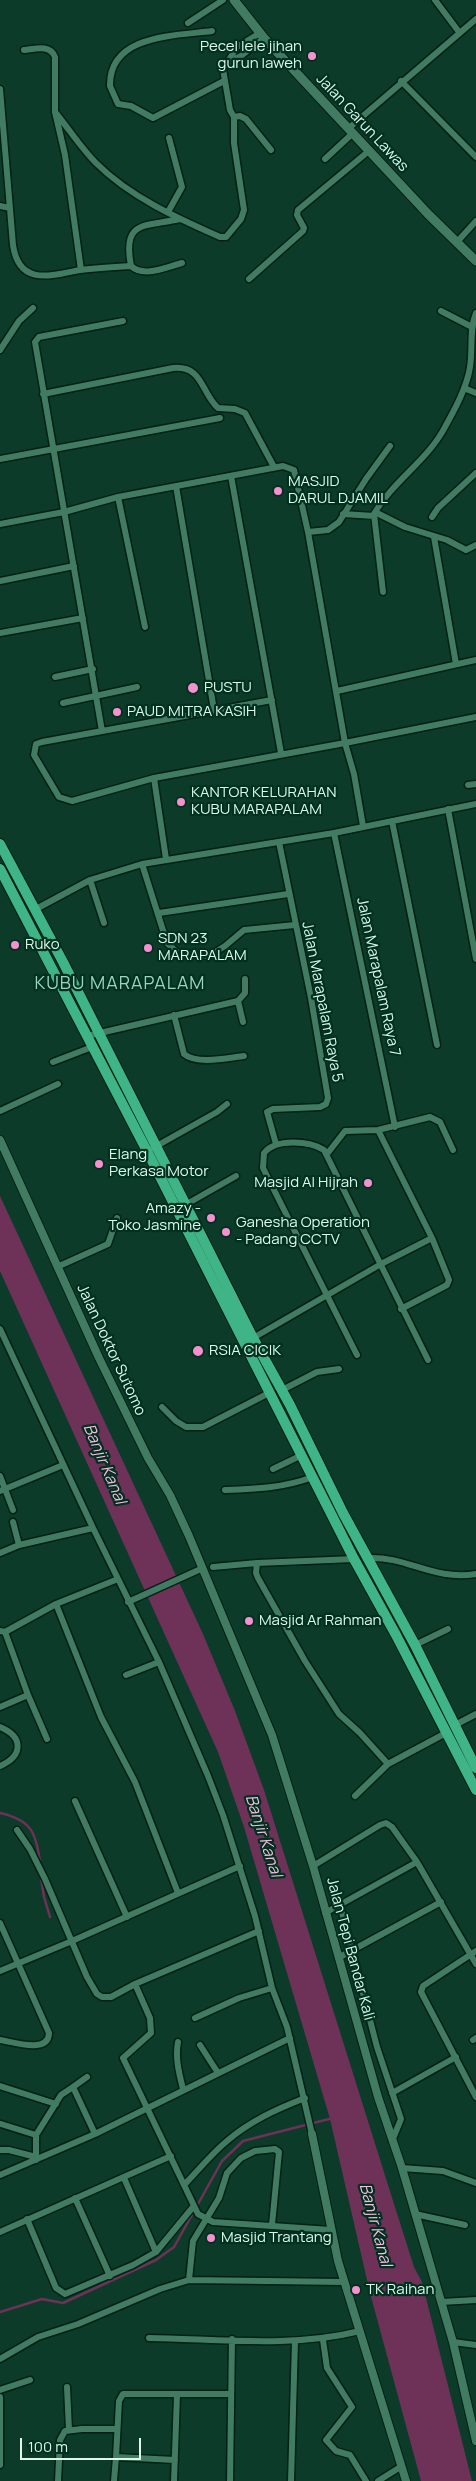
<!DOCTYPE html>
<style>
body{margin:0}
#map{position:relative;width:476px;height:2481px;overflow:hidden;background:#0d3b29;font-family:Manrope,sans-serif}
canvas{display:block}
.scale{position:absolute;left:20px;top:2438px;width:121px;height:22px;box-sizing:border-box;border:2px solid #dbf8e9;border-top:0;padding-left:6px;font-size:15px;line-height:18px;white-space:nowrap;color:#dbf8e9;-webkit-text-stroke:4px #003120;paint-order:stroke}
</style>
<div id="map">
<canvas width="476" height="2481"></canvas>
<div class="scale">100 m</div>
</div>
<script>
const c = document.querySelector('canvas').getContext('2d');
c.lineJoin = 'round';
function fill(path, color) {
  c.fillStyle = color;
  c.fill(path, 'evenodd');
}
function strokePath(path, color, width, dash) {
  c.strokeStyle = color;
  c.lineWidth = width;
  c.lineCap = dash ? 'butt' : 'round';
  c.setLineDash(dash || []);
  c.stroke(path);
}
function write(font, color, halo, rows, align = 'center') {
  c.font = font + ' Manrope,sans-serif';
  c.lineWidth = 4.5;
  c.setLineDash([]);
  c.textBaseline = 'middle';
  c.strokeStyle = halo;
  c.fillStyle = color;
  for (const [text, x, y, turn = 0] of rows) {
    c.save();
    c.translate(x, y);
    c.rotate((+turn || 0) * Math.PI / 180);
    c.textAlign = isNaN(turn) ? turn : align;
    if (halo) c.strokeText(text, 0, 0);
    c.fillText(text, 0, 0);
    c.restore();
  }
}
fill(new Path2D(`
 M0,1196L203,1634L235,1711L264,1790L394,2204L414,2267L422,2282L472,2481H421L370,2293L330,2119L244,1827L218,1752L0,1271Z`), '#6e3158');
strokePath(new Path2D(`
 M0,1813C31,1820 36,1832 40,1862
 M41,1878L44,1897L50,1917
 M0,2312L42,2299L63,2303L156,2260L174,2247L222,2161L243,2141L333,2118`), '#6e3158', 2.5);
const minor = new Path2D(`
 M435,0L459,32
 M188,23L223,0
 M212,31C176,36 109,34 110,86L118,104L131,106L153,118L224,81
 M24,50C35,49 50,44 55,57V112L65,155L81,270
 M225,64L241,56L264,38
 M401,81L476,157
 M0,89L13,245C19,286 50,276 80,270C97,268 114,267 131,266
 M55,112C69,129 81,148 96,163C130,197 177,218 220,237H226L241,219L244,210L234,143V117L230,110L223,69L237,47L260,33
 M234,117L240,116L246,119L271,150
 M349,128L476,19
 M325,159L353,133
 M0,206L10,208
 M168,212L182,187L169,138
 M180,219C144,227 122,220 131,266C144,278 166,267 182,263
 M457,242L476,221
 M249,279L303,231L304,228L297,215L298,210L370,150
 M441,311L472,327
 M0,350L19,321L33,308
 M464,388L476,393
 M43,394L173,368C203,365 201,393 218,408L235,409L245,413L274,467
 M0,459L220,418
 M231,476L281,753
 M176,486L214,710
 M118,497L145,627
 M375,512L405,527L447,540L466,550L476,545
 M343,514L374,516
 M432,517L438,508L476,473
 M0,524L64,512L118,497L283,466L294,470L308,532L345,743L354,774L363,826
 M308,532L328,530L339,522L366,479L390,446
 M434,537L456,664
 M0,581L74,566
 M383,592L374,514C393,481 428,460 445,427C455,409 467,387 470,367C473,349 469,330 476,313
 M0,633L83,618
 M55,677L93,669
 M337,691L476,660
 M272,700L42,742L36,744L34,755L59,797L72,801L154,778L345,743L476,717
 M63,703L137,687
 M102,731L35,342L39,337L123,321
 M154,778L166,859
 M468,785L476,784
 M448,809L476,959
 M392,821L437,1045
 M334,833L395,1127
 M142,864L167,943L178,953L209,956L225,946L244,930L295,925
 M90,880L104,923
 M36,909L90,880L142,864L334,833L476,804
 M159,913L288,894
 M238,1001L243,1022
 M174,1015L184,1054C197,1065 227,1058 244,1056
 M87,1036L238,1001L245,993V979
 M53,1062L92,1047
 M0,1111L58,1084
 M378,1130L432,1238L449,1280L447,1285L401,1309
 M276,1144L267,1112L273,1109L320,1107L326,1104L328,1098L311,998L279,842
 M153,1148L217,1112L227,1104
 M327,1154L345,1131L378,1130L430,1117L440,1122L453,1150
 M185,1205L236,1176
 M57,1267L108,1244L117,1218
 M0,1329L93,1528L19,1545L0,1553
 M253,1338L381,1264L432,1238
 M357,1355L263,1168L264,1153C276,1138 310,1141 324,1150L428,1360
 M282,1390L317,1372L339,1369
 M162,1407L176,1421L186,1427H203L269,1393
 M273,1469L302,1455
 M0,1476L13,1510
 M225,1490C256,1489 283,1488 313,1477
 M0,1491L63,1465
 M13,1522L19,1545
 M93,1528L159,1662L208,1776L223,1815L255,1916L272,1988L287,2027L312,2134
 M368,1558C407,1556 433,1581 476,1574
 M257,1563L256,1573L258,1578L305,1661L339,1714L360,1733L388,1764
 M213,1567L257,1563L354,1559
 M128,1602L203,1568
 M56,1604L101,1717L135,1782L178,1893
 M0,1631L5,1632L56,1604L118,1579
 M5,1632L28,1695
 M415,1645L448,1629
 M126,1675L159,1662
 M0,1707L28,1695L47,1739
 M455,1725L476,1714
 M0,1727C24,1737 23,1756 0,1766
 M355,1796L388,1764L446,1733
 M75,1801L127,1917
 M17,1830L30,1849L45,1879L87,1977L97,1994L102,1997H111L135,1984L259,1931
 M313,1866L380,1825L386,1823L392,1827L417,1862L476,1964
 M340,1905L377,2047L401,2119L392,2141
 M325,1913L417,1862
 M0,1923L49,2033C49,2054 13,2042 0,2040
 M476,1951L423,1986L421,1992L476,2097
 M338,1958L441,1902
 M0,1971L72,1941L240,1866
 M135,1984L150,2018L151,2033L123,2058L198,2214L213,2222L331,2230
 M195,2018L239,1998L272,1988
 M473,2040L476,2038
 M178,2042C175,2058 179,2073 183,2089
 M200,2045L218,2073
 M0,2086L56,2104
 M73,2087L87,2077
 M392,2093L456,2057
 M1,2124L36,2135
 M0,2150H9L36,2157
 M36,2160V2135L61,2095L73,2087L95,2134
 M402,2168L443,2171L476,2183
 M0,2175L95,2134L290,2038
 M124,2178L156,2252
 M184,2185C198,2171 211,2154 227,2141C250,2121 277,2109 305,2098
 M75,2198L110,2276
 M415,2214L465,2225
 M27,2219L56,2288L65,2294L133,2265L156,2252L193,2207
 M0,2232L171,2156
 M189,2280L193,2241L219,2198L227,2173L241,2158L255,2151L275,2149L279,2152L272,2225
 M441,2302L476,2300
 M149,2338C219,2339 292,2348 360,2331
 M323,2340L327,2368L352,2407L326,2440L336,2451L350,2455L366,2481
 M453,2342L476,2345
 M0,2359L38,2337L78,2324L160,2289L189,2280L344,2282
 M67,2387L69,2430
 M0,2390L30,2380
 M0,2397V2465
 M116,2457L119,2401L123,2394H231
 M58,2481L60,2440L65,2431L82,2429H117
 M114,2481L116,2457L175,2460
 M174,2481L177,2395
 M230,2481L232,2339
 M291,2481L295,2341
 M378,2481L402,2466`);
const tertiary = new Path2D(`
 M0,1140L99,1358L148,1458L170,1495L189,1536L272,1735L313,1866L378,2097L402,2168L453,2342L476,2441
 M312,2134L338,2261L406,2481`);
const secondary = new Path2D(`
 M234,0L264,38L428,214L476,261`);
const primary = new Path2D(`
 M0,844L63,962L253,1338L290,1405L343,1513L415,1645L476,1768
 M0,869L147,1151L354,1559L396,1635L476,1790`);
strokePath(minor, '#022014', 9);
strokePath(tertiary, '#022014', 10);
strokePath(secondary, '#022014', 11);
strokePath(primary, '#022014', 12);
strokePath(minor, '#417b61', 6);
strokePath(tertiary, '#417b61', 8);
strokePath(secondary, '#417b61', 9);
strokePath(primary, '#3fb587', 10);
for (const [x, y, r, color] of [
 [312,56,5,"#f690cf"],
 [278,491,5,"#f690cf"],
 [193,688,6,"#f690cf"],
 [117,712,5,"#f690cf"],
 [181,802,5,"#f690cf"],
 [15,945,5,"#f690cf"],
 [148,948,5,"#f690cf"],
 [99,1164,5,"#f690cf"],
 [368,1183,5,"#f690cf"],
 [211,1218,5,"#f690cf"],
 [226,1232,5,"#f690cf"],
 [198,1351,6,"#f690cf"],
 [249,1621,5,"#f690cf"],
 [211,2238,5,"#f690cf"],
 [356,2290,5,"#f690cf"]
]) {
  const dot = new Path2D();
  dot.arc(x, y, r, 0, 2 * Math.PI);
  c.fillStyle = color;
  c.fill(dot);
  strokePath(dot, '#003120', 2);
}
write('15px', '#dbf8e9', '#003120', [
 ["Pecel lele jihan",302,47,"right"],
 ["gurun laweh",302,64,"right"],
 ["MASJID",288,482],
 ["DARUL DJAMIL",288,499],
 ["PUSTU",204,688],
 ["PAUD MITRA KASIH",127,712],
 ["KANTOR KELURAHAN",191,793],
 ["KUBU MARAPALAM",191,810],
 ["SDN 23",158,939],
 ["MARAPALAM",158,956],
 ["Ruko",25,945],
 ["Elang",109,1155],
 ["Perkasa Motor",109,1172],
 ["Masjid Al Hijrah",358,1183,"right"],
 ["Amazy -",201,1209,"right"],
 ["Toko Jasmine",201,1226,"right"],
 ["Ganesha Operation",236,1223],
 ["- Padang CCTV",236,1240],
 ["RSIA CICIK",209,1351],
 ["Masjid Ar Rahman",259,1621],
 ["Masjid Trantang",221,2238],
 ["TK Raihan",366,2290]
], 'left');
write('15px', '#dbf8e9', '#003120', [
 ["Jalan Garun Lawas",362,123,47],
 ["Jalan Marapalam Raya 7",378,977,78],
 ["Jalan Marapalam Raya 5",322,1002,79],
 ["Jalan Doktor Sutomo",111,1350,65],
 ["Jalan Tepi Bandar Kali",350,1949,75]
]);
write('italic 16px', '#f6bdde', '#003120', [
 ["Banjir Kanal",104,1464,67],
 ["Banjir Kanal",263,1836,72],
 ["Banjir Kanal",375,2225,75]
]);
c.letterSpacing = '1px';
write('18px', '#99d5b8', '#003120', [
 ["KUBU MARAPALAM",120,984]
]);
c.letterSpacing = '0px';
</script>
